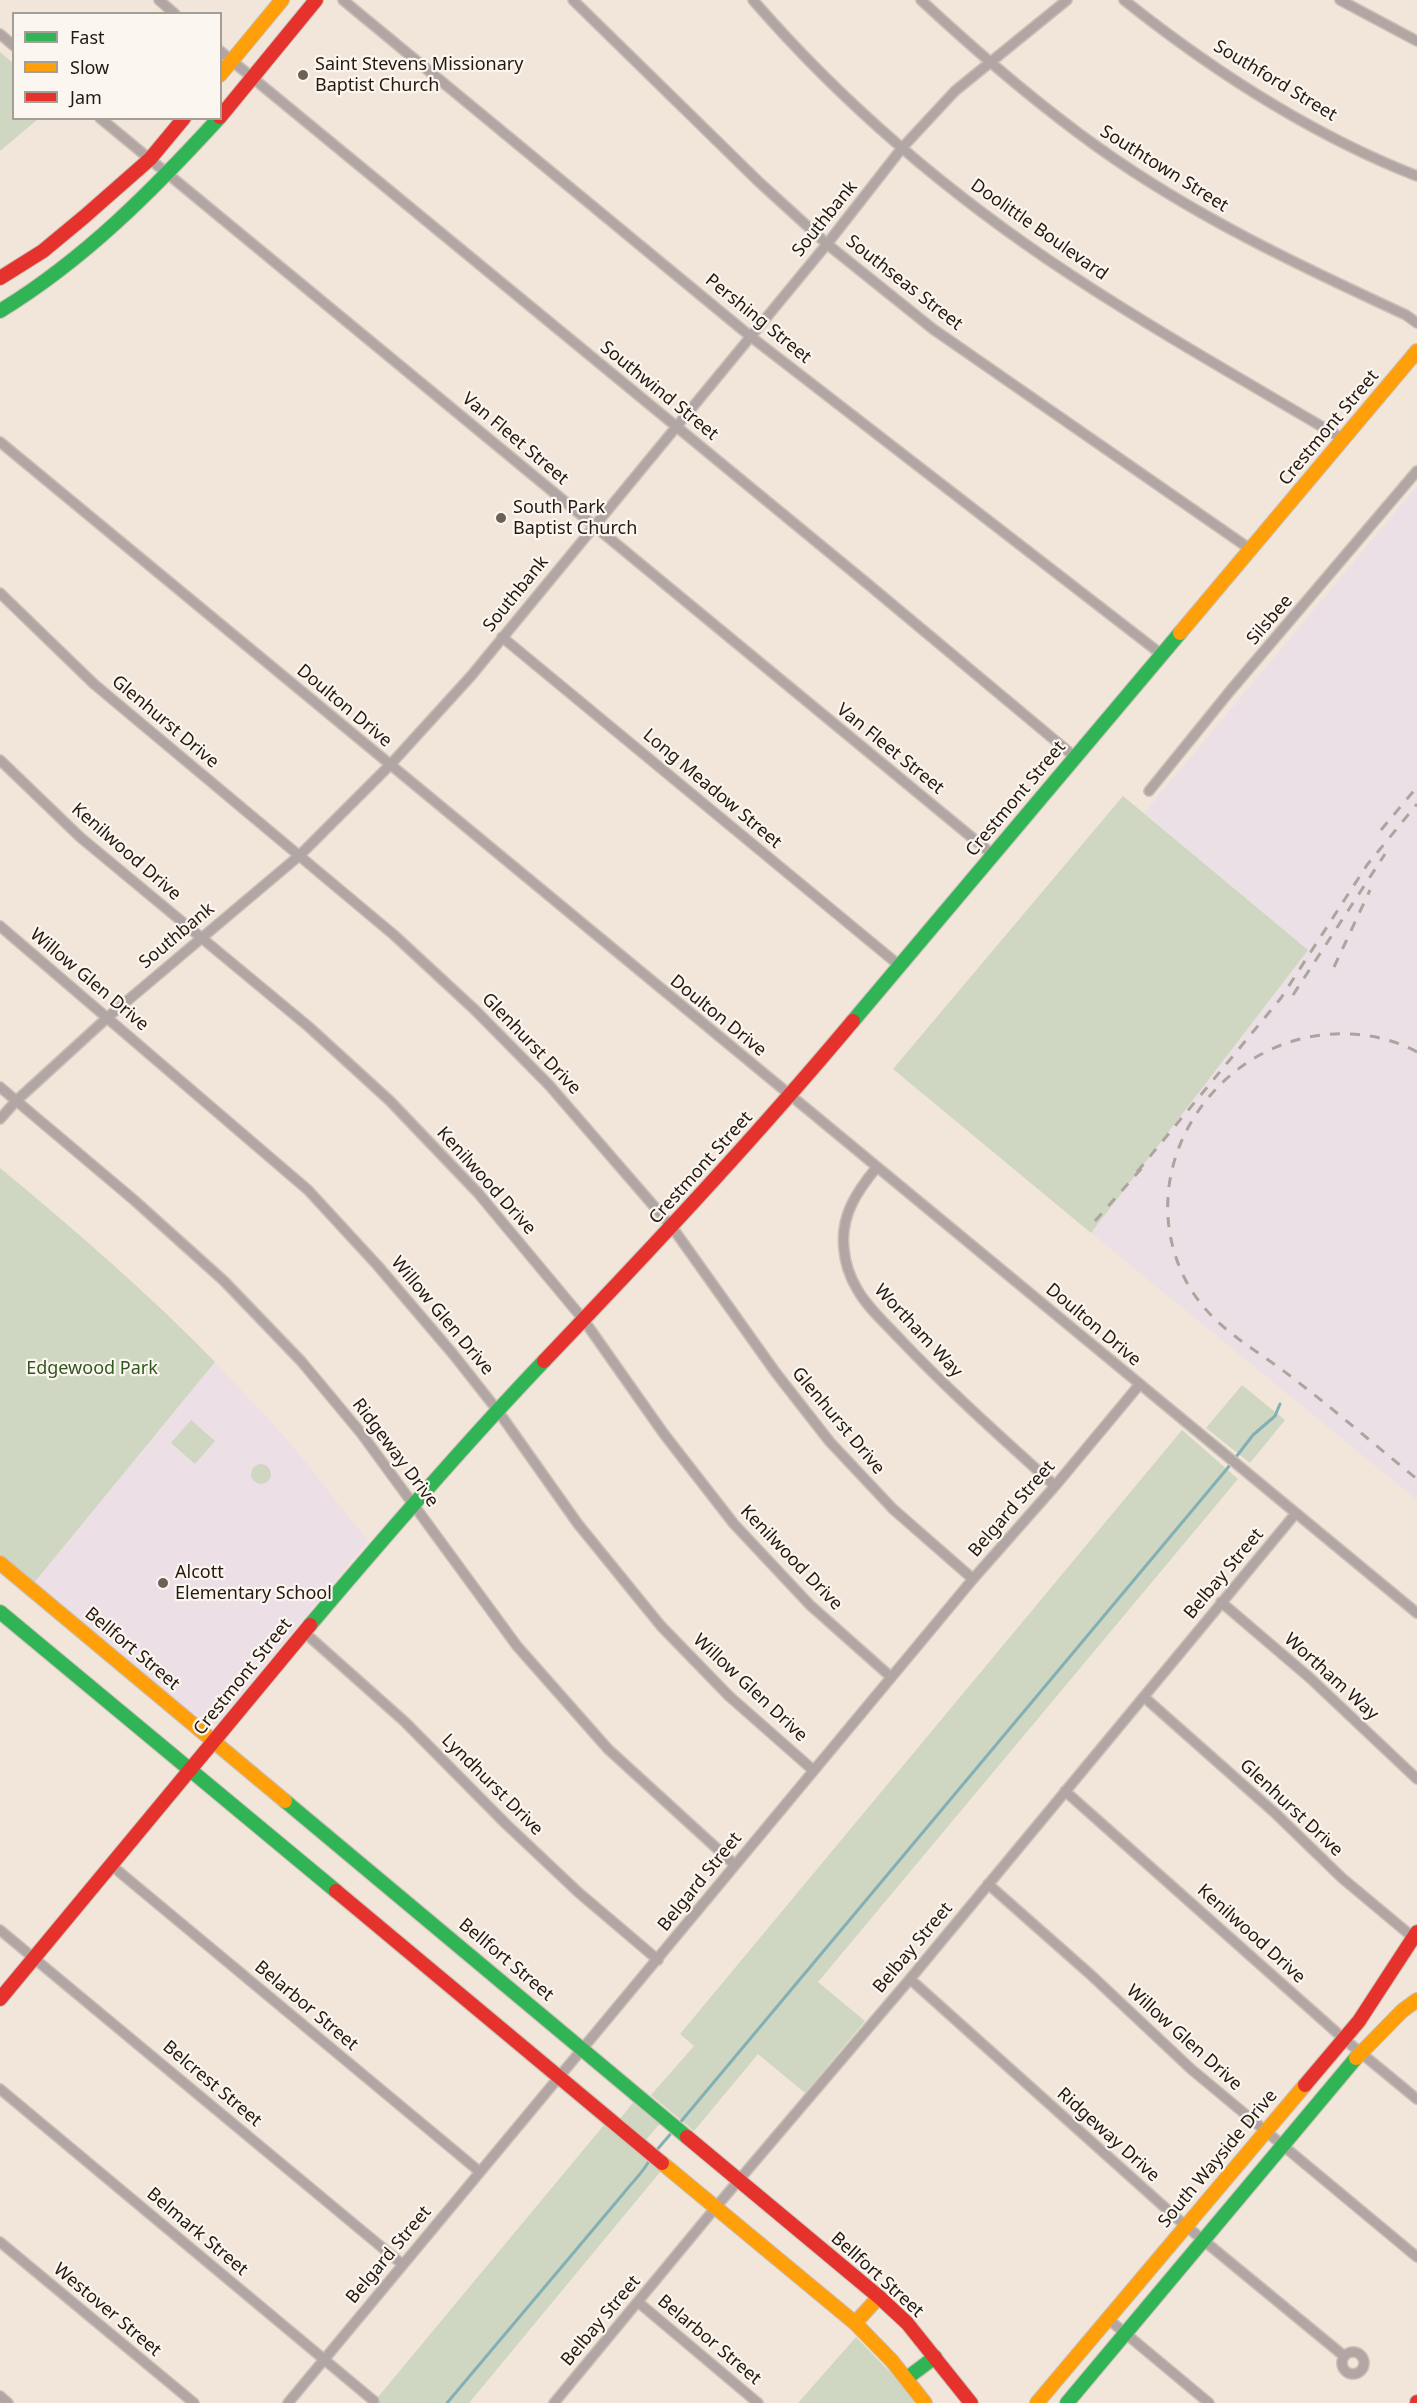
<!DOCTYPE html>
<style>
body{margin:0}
#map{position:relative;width:1417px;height:2403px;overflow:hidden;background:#f2e6da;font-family:"Noto Sans",sans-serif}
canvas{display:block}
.legend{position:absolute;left:12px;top:12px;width:210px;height:108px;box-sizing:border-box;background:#fcf6f1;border:2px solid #a59e97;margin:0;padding:8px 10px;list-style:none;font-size:18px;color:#23190f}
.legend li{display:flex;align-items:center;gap:12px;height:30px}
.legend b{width:30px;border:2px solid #a59e97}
</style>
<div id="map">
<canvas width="1417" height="2403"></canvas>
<ul class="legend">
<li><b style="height:8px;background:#30b455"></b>Fast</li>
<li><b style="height:8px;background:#ff9f0a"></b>Slow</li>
<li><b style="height:8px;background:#e5322d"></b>Jam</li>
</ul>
</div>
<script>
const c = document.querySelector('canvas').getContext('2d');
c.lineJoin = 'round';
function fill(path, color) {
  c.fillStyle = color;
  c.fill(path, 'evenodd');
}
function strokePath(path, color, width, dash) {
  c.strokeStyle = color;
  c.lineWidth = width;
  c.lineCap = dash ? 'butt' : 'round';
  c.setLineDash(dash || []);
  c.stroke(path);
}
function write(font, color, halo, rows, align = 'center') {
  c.font = font + ' "Noto Sans",sans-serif';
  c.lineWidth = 4.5;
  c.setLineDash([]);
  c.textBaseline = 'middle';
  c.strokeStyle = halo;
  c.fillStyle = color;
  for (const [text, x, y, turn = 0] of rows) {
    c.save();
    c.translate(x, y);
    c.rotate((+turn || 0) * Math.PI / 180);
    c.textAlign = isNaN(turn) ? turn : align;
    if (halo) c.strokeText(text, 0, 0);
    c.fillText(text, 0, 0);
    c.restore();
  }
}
fill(new Path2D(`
 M1417,486V1500L1091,1233L1308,950L1144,813Z`), '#ebe0e6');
fill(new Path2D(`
 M215,1362L287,1439L368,1541L217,1724L202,1725L33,1584Z`), '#ece0e6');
fill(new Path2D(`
 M0,52L13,63L14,118L38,119L0,151Z
 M1123,796L1308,950L1091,1233L893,1069Z
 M0,1168C75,1230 148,1293 215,1362L33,1584L0,1556Z
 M1242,1385L1285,1420L1250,1463L1206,1428Z
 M191,1420L215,1441L195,1464L171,1443Z
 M1182,1430L1238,1479L818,1982L865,2021L805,2093L758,2054L694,2131L651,2095L694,2046L680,2034Z
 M251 1474a10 10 0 1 1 20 0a10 10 0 1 1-20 0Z
 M636,2099L662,2121L645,2141L619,2120Z
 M604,2125L661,2171L469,2403H373Z
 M856,2337L892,2374L915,2403H798Z`), '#cfd6c1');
strokePath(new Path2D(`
 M678,2125L1226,1470L1253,1435L1275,1416L1280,1404
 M655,2152L674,2130
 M447,2403L623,2194C632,2182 646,2170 651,2157`), '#83b0b4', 3);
const street = new Path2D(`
 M159,0L175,14
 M343,0L750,336L1161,654
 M573,0L759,182L827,244L933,329L1250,549
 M753,0C845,106 954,198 1071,275C1159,333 1252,385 1343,439
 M921,0C978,53 1036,103 1099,148C1194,216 1300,266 1406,315L1417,323
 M1124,0C1212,70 1312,135 1417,176
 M1340,0L1417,41
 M0,34L14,46
 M220,51L869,585L1075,757
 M100,118L992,854
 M0,442L1417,1613
 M0,593L94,684L394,935L475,1010L549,1085L672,1227L776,1373L830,1442L893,1509L973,1579
 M502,637L900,966
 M0,760L80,837L309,1027L390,1101L478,1193L583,1319L664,1434L734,1524L810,1605L891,1677
 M1149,791L1230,691L1417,471
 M0,926L308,1190L378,1266L453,1354L498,1411L578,1524L661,1626L729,1696L813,1770
 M0,1087L134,1200L224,1281L301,1361L361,1433L517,1646L608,1749L735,1865
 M0,1119L16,1101L108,1017L300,855L390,765L471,676L827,244L902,148L955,91L1067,0
 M877,1167C857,1191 840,1216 844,1249C845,1263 850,1277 857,1289C867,1307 884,1322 898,1337C948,1390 1002,1438 1055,1486
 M1221,1602L1310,1678L1417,1779
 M304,1632L405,1722L506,1824L578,1892L658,1960
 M1144,1697L1275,1813L1342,1878L1415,1939
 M1065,1791L1344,2039L1417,2099
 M111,1865L480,2172
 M988,1884L1091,1975L1191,2069L1417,2257
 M0,1930L402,2264
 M910,1979L1180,2221L1344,2356
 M0,2089L374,2401
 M0,2242L194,2403
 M638,2302L758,2403
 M1107,2318L1209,2403
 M1342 2363a11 11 0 1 1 22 0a11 11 0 1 1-22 0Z
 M0,2396L8,2403
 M288,2403L973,1579L1055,1486L1140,1384
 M554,2403L716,2207L910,1979L1296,1513`);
const fast = new Path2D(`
 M0,311C85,259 152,191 219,118
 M853,1021L1180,633
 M0,1612L336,1891
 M310,1625C387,1534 462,1447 544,1361
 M285,1801L687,2137
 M907,2378L935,2357
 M1067,2403L1356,2058`);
const slow = new Path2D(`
 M220,75L282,0
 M1180,633L1417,351
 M0,1563L285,1801
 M1356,2058L1402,2011L1417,2000
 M662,2163L855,2323L892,2361L925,2403
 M855,2323L879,2297
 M1037,2403L1305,2085`);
const jam = new Path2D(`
 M220,117L316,0
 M0,278L43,251L84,217L150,159L184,118
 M544,1361C650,1250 755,1138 853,1021
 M336,1891L662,2163
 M0,1999L310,1625
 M1305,2085L1359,2021L1417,1932
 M687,2137L879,2297L907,2323L971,2403
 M1417,2402V2403`);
strokePath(street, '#cbc1b7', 12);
strokePath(fast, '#cbc1b7', 16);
strokePath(slow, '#cbc1b7', 16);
strokePath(jam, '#cbc1b7', 16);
strokePath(street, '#b1a6a3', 9);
strokePath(fast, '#30b455', 14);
strokePath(slow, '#ff9f0a', 14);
strokePath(jam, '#e5322d', 14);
strokePath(new Path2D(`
 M1381,830L1417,787
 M1334,967L1370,890
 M1293,995L1385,854
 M1417,1052C1395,1040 1373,1035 1348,1034C1223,1029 1127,1164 1185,1279C1211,1329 1253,1346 1294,1379C1336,1411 1376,1446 1417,1479
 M1137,1172L1281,998L1367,865L1417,804
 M1095,1221L1142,1168`), '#ada49e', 3, [10, 10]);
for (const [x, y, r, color] of [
 [303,75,6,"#6b6156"],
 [501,518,6,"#6b6156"],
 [163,1583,6,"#6b6156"]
]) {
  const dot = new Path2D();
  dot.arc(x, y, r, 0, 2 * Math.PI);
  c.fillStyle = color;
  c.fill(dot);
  strokePath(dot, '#fcf6f1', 2);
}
write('18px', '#23190f', '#fcf6f1', [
 ["Saint Stevens Missionary",315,65],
 ["Baptist Church",315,86],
 ["South Park",513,508],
 ["Baptist Church",513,529],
 ["Alcott",175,1573],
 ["Elementary School",175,1594]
], 'left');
write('18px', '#23190f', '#fcf6f1', [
 ["Southford Street",1275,81,31],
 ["Southtown Street",1164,169,32],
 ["Southbank",825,219,-51],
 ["Doolittle Boulevard",1039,230,35],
 ["Southseas Street",904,283,38],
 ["Pershing Street",758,319,39],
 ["Southwind Street",659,391,39],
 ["Crestmont Street",1329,428,-50],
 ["Van Fleet Street",515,439,40],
 ["Southbank",516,594,-51],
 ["Silsbee",1270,620,-49],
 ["Doulton Drive",344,706,40],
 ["Glenhurst Drive",165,722,40],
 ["Van Fleet Street",890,749,39],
 ["Long Meadow Street",712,789,40],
 ["Crestmont Street",1016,799,-50],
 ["Kenilwood Drive",126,852,41],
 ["Southbank",177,936,-40],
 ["Willow Glen Drive",89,980,40],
 ["Doulton Drive",718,1016,39],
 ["Glenhurst Drive",531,1044,46],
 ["Crestmont Street",701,1168,-48],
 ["Kenilwood Drive",486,1181,48],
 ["Willow Glen Drive",442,1316,50],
 ["Doulton Drive",1093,1325,40],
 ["Wortham Way",918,1331,47],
 ["Glenhurst Drive",838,1421,50],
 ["Ridgeway Drive",395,1453,53],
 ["Belgard Street",1012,1509,-49],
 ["Kenilwood Drive",791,1558,46],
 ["Belbay Street",1224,1574,-50],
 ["Bellfort Street",132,1649,40],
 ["Crestmont Street",243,1677,-51],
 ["Wortham Way",1331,1677,42],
 ["Willow Glen Drive",750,1688,43],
 ["Lyndhurst Drive",492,1785,45],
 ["Glenhurst Drive",1291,1808,43],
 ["Belgard Street",700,1882,-51],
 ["Kenilwood Drive",1251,1934,42],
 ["Belbay Street",913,1948,-50],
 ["Bellfort Street",506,1960,40],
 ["Belarbor Street",306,2006,40],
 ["Willow Glen Drive",1184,2038,42],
 ["Belcrest Street",212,2084,40],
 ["Ridgeway Drive",1108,2135,42],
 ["South Wayside Drive",1218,2159,-50],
 ["Belmark Street",197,2232,40],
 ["Belgard Street",389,2255,-50],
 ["Bellfort Street",877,2275,42],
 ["Westover Street",107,2310,40],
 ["Belbay Street",601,2321,-50],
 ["Belarbor Street",709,2340,40]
]);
write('18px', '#2f581d', '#fcf6f1', [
 ["Edgewood Park",92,1369]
]);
</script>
